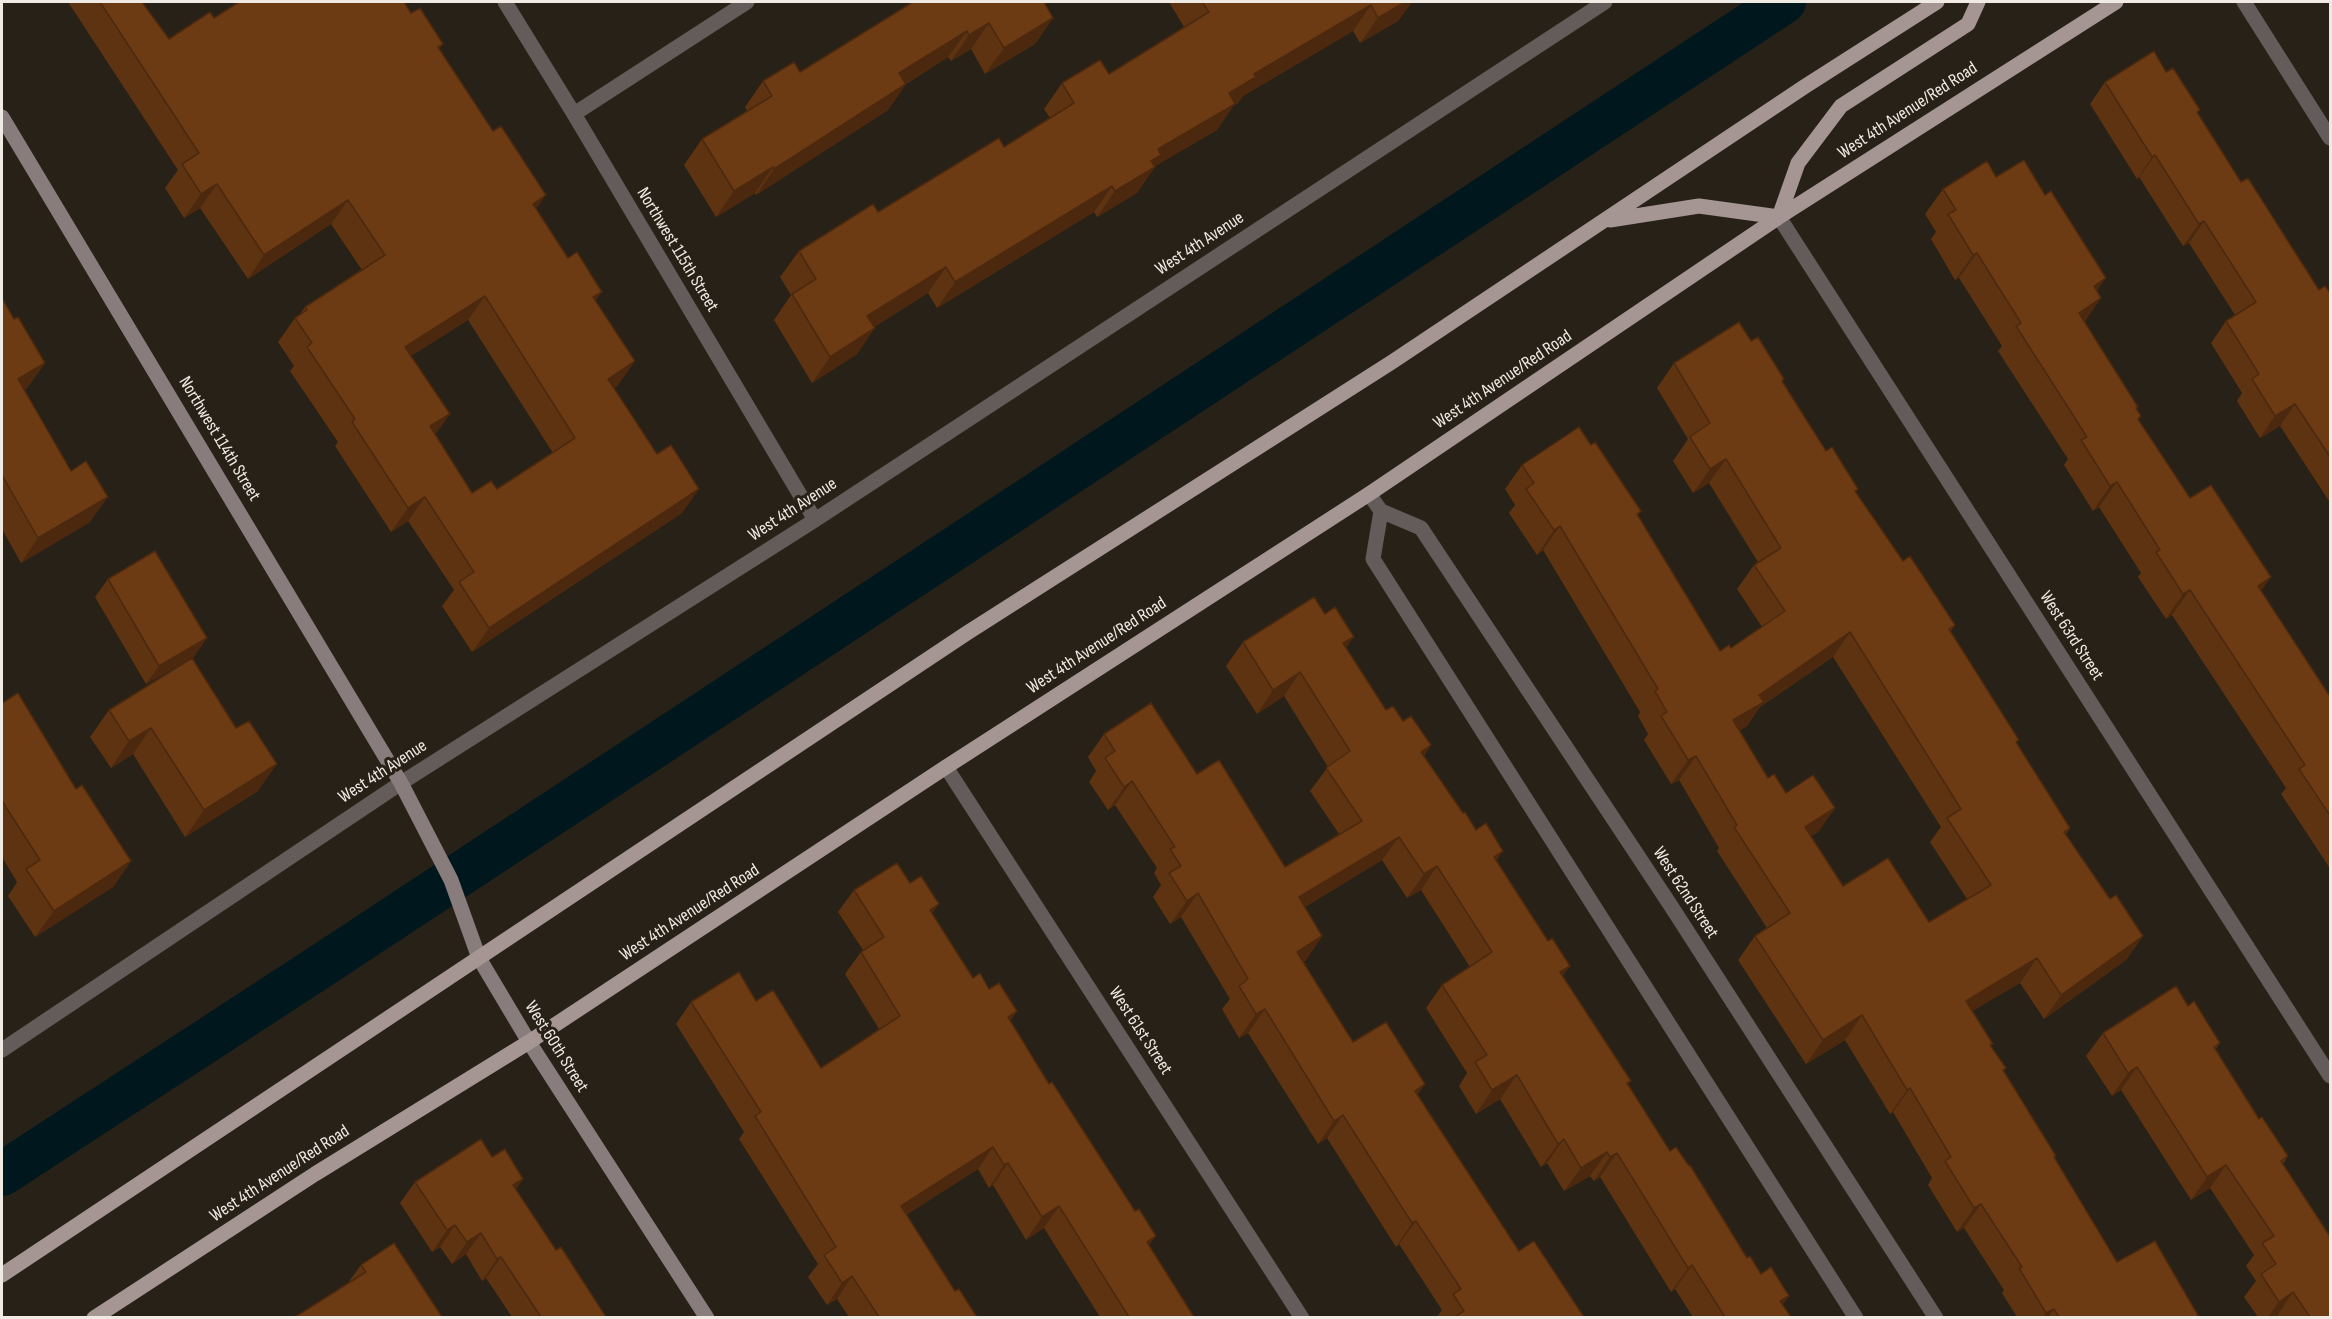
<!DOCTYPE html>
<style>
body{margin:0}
#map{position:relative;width:2332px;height:1319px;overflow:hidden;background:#282117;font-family:"Sofia Sans Condensed",sans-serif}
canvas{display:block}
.frame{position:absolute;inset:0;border:3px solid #efeae3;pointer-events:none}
</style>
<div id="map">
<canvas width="2332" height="1319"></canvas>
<div class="frame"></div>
</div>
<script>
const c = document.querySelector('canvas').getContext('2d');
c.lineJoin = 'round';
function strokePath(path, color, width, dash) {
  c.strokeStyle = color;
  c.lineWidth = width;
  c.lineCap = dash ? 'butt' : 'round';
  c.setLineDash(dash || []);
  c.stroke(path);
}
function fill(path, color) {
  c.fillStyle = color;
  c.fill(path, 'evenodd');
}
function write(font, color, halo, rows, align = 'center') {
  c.font = font + ' "Sofia Sans Condensed",sans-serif';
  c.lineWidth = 6;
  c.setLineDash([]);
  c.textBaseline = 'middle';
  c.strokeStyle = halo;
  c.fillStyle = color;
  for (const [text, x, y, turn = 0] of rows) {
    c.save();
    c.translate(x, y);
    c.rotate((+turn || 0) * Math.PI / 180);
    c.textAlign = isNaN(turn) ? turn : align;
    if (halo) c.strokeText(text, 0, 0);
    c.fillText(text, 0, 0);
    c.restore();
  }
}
strokePath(new Path2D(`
 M2,1174L321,966L1784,2`), '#00181d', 44);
strokePath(new Path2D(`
 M505,2L574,114L815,520
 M2244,2L2330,138
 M574,114L747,2
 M1779,217L2330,1076
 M1369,494L1381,511L1421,528L1671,906L1936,1318
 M1381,511L1373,559L1856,1318
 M946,767L1302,1318
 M2,1050L401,783L815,520L1605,2`), '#635c5b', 15);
strokePath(new Path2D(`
 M2,117L401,783L451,880L479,958L529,1042L707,1318`), '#887c7c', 15);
strokePath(new Path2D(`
 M1779,217L1798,163L1841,106L1968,24L1978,2
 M1610,220L1699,206L1779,217
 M2,1275L967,633L1392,362L1804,87L1937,2
 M94,1318L315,1174L529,1042L946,767L1369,494L1779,217L2116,2`), '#a59694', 15);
fill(new Path2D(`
 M68,2H142L169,39L214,18L411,13L443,44L439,49L536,209L595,301L618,385L614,388L682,513L472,652L442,606L454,590L408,521L391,532L335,446L338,442L290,371L294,366L278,342L295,318L300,314L305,307L362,270L331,224L248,279L200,208L184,218L165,188L178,170ZM468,320L553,453L497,489L472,493L435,435L411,356Z
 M913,2H1049L1045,4L1053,18L1035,44L985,74L971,49L951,61L948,57L906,84L888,110L756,195L755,193L716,217L684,165L702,139L747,111L745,107L763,81L800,72Z
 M1169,2H1412L1398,21L1360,43L1353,31L1243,96L1238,103L1234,105L1217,130L1155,166L1137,193L1097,217L1094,212L937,308L928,293L874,327L857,354L812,383L774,320L791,295L780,277L799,251L878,212L1004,147L1050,118L1044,109L1062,83L1109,74L1184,27Z
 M2166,72L2200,110L2197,114L2241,182L2319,290L2331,294V504L2280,426L2260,438L2237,401L2242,393L2211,343L2226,321L2235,315L2189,243L2183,246L2139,177L2137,179L2090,104L2105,82Z
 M1996,177L2097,290L2085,322L2138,407L2137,409L2139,420L2190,498L2261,591L2331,698V870L2281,794L2286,788L2172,615L2166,619L2138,577L2141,573L2099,507L2093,511L2064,465L2068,459L1998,351L2002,346L1959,278L1955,280L1931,239L1936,232L1925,214L1943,189Z
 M2,298L14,319L45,363L27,388L24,390L90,522L21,563L2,529Z
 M1674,363L1782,381L1826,451L1858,489L1856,492L1903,561L1955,625L1950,632L2017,744L2070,828L2066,834L2110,899L2143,936L2126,960L2044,1019L2020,983L1972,1011L1993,1044L1991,1046L2006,1068L2004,1072L2056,1156L2055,1158L2117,1262L2199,1317H2017L2002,1293L2004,1290L1964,1228L1957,1232L1928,1185L1932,1178L1893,1112L1890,1114L1845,1040L1806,1064L1738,960L1755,936L1767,928L1717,851L1719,848L1679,780L1671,784L1644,740L1648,734L1638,716L1640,712L1543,550L1537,555L1509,513L1515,505L1505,489L1522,465L1591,445L1641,511L1638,515L1720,651L1731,648L1762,627L1737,589L1754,565L1758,562L1709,483L1693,493L1673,461L1688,439L1657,388ZM1833,657L1941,827L1930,842L1967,899L1929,922L1843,886L1811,836L1818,832L1835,808L1786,793L1768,778L1739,731L1747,726L1760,707Z
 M108,579L194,657L146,684L95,597Z
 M1243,642L1346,648L1386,710L1403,721L1431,745L1424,756L1497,861L1563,976L1631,1081L1628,1084L1670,1151L1791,1317H1693L1675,1289L1671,1292L1600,1177L1594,1181L1590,1176L1564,1191L1547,1163L1541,1167L1500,1099L1476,1114L1459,1086L1467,1073L1426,1008L1442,985L1470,967L1421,890L1407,898L1382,860L1305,907L1322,936L1306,960L1303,962L1353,1042L1425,1084L1417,1095L1519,1251L1584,1317H1437L1442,1310L1399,1244L1396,1247L1327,1138L1318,1144L1248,1033L1239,1038L1222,1009L1230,999L1181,917L1170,924L1153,897L1161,885L1154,873L1157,868L1115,805L1108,810L1089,782L1096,771L1088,757L1104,734L1197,774L1285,867L1339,834L1310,791L1328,767L1284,696L1257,714L1226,666Z
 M2,703L76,789L131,861L113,887L35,937L8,896L17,882L2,857Z
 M109,710L236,728L258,791L185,837L133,754L111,768L90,737Z
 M910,883L932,914L973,978L1017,1011L1010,1021L1194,1317H1100L1044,1228L1026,1240L993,1185L989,1188L978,1169L906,1215L955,1291L977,1317H849L837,1299L827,1305L808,1277L818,1264L739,1139L744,1132L676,1024L691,1002L756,1001L821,1068L879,1029L845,974L861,952L863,950L838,912L854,890Z
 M2103,1033L2220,1043L2215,1050L2259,1119L2288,1156L2283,1164L2331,1317H2278L2277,1316L2274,1317H2258L2244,1297L2256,1281L2246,1266L2254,1255L2210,1188L2191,1200L2121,1090L2112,1096L2086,1056Z
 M492,1157L523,1179L516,1189L556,1250L606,1317H512L486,1278L482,1281L466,1254L452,1264L440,1247L432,1252L400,1203L415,1182Z
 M361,1265L442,1317L347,1284Z`), '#5d3311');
fill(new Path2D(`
 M1405,2H1412L1398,21L1360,43L1378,18Z
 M1371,5L1353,31L1243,96L1238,103L1234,105L1217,130L1152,168L1155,167L1137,193L1097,217L1115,191L1158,149L1254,74Z
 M1053,18L1035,44L985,74L1004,48Z
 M989,23L971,49L951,61L969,35Z
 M967,31L948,57L881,99L899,73Z
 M906,84L888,110L756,195L774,169Z
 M2155,155L2139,177L2137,179L2152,157Z
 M773,167L755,193L716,217L734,191Z
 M217,184L200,208L184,218L201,194Z
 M1112,186L1094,212L937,308L955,282Z
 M546,195L529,219L533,204Z
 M348,200L331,224L248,279L264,255Z
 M2204,221L2189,243L2183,246L2199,224Z
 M1977,253L1959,278L1955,280L1973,255Z
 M946,267L928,293L849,342L867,316Z
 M2106,278L2088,303L2094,286Z
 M602,292L585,315L593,297Z
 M485,296L468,320L388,370L405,347Z
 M2101,298L2084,323L2079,313Z
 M875,328L857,354L812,383L830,357Z
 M635,361L618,385L591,403L608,379Z
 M45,363L27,388L2,403L18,379Z
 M2295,404L2280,426L2260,438L2275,416Z
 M450,414L433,438L430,426Z
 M1726,459L1709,483L1693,493L1710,469Z
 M2117,482L2099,507L2093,511L2110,486Z
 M699,489L682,513L472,652L489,628Z
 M108,497L90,522L21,563L38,538Z
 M425,497L408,521L391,532L408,508Z
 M1560,526L1543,550L1537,555L1554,530Z
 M2271,577L2253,603L2258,586Z
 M2190,590L2172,615L2166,619L2183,594Z
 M1850,632L1833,657L1760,707L1747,726L1716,745L1733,720L1759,695Z
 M1354,637L1337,660L1343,643Z
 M207,638L194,657L146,684L159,666Z
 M1300,672L1284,696L1257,714L1273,690Z
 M151,728L133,754L111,768L129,741Z
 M1431,745L1414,769L1421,752Z
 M1696,756L1679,780L1671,784L1688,760Z
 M277,764L258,791L185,837L204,810Z
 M1132,781L1115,805L1108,810L1124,787Z
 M1835,808L1818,832L1788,851L1805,827Z
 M1399,837L1382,860L1282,921L1299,897Z
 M1503,851L1487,875L1494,857Z
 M131,861L113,887L35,937L54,911Z
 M1437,866L1421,890L1407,898L1424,874Z
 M1198,893L1181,917L1170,924L1187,901Z
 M939,904L923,926L930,910Z
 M1322,936L1306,960L1280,976L1297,952Z
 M2143,936L2126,960L2044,1019L2061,995Z
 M2037,958L2020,983L1949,1025L1966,1001Z
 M1570,966L1553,989L1560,972Z
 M1265,1009L1248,1033L1239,1038L1256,1014Z
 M1017,1011L1002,1033L1008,1017Z
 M1862,1015L1845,1040L1806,1064L1823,1040Z
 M2137,1067L2121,1090L2112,1096L2128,1073Z
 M1517,1075L1500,1099L1476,1114L1492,1090Z
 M1425,1084L1408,1108L1415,1091Z
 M1910,1088L1893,1112L1890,1114L1907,1090Z
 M1343,1115L1327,1138L1318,1144L1334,1121Z
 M1564,1139L1547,1163L1541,1167L1558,1144Z
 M993,1147L978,1169L885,1228L901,1206Z
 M1607,1152L1590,1176L1564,1191L1581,1168Z
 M1617,1153L1600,1177L1594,1181L1610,1157Z
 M1008,1163L993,1185L989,1188L1004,1165Z
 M2226,1165L2210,1188L2191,1200L2207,1177Z
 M523,1179L508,1200L513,1185Z
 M1981,1204L1964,1228L1957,1232L1974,1208Z
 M1059,1206L1044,1228L1026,1240L1042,1217Z
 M1416,1221L1399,1244L1396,1247L1412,1223Z
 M455,1225L440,1247L432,1252L447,1230Z
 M481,1233L466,1254L452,1264L467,1242Z
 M1156,1236L1140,1258L1147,1242Z
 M501,1257L486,1278L482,1281L497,1259Z
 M1692,1265L1675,1289L1671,1292L1688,1268Z
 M852,1276L837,1299L827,1305L842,1283Z
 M2293,1292L2277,1316L2274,1317H2268L2279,1302Z
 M1789,1296L1774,1317L1780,1301Z
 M2054,1309L2048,1317H2043L2046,1313Z`), '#4c290e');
const building = new Path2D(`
 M100,2H142L169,39L210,12L214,18L239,2H404L411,13L420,8L443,44L438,47L493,131L501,126L546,195L533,204L568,258L577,252L602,292L593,297L635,361L608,379L657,454L671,445L699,489L489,628L459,582L474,572L425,497L408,508L352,422L355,419L307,347L312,343L295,318L307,310L305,307L385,255L348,200L264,255L217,184L201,194L182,164L199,153ZM485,296L575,438L497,489L491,481L472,493L430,426L450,414L405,347Z
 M913,2H1044L1053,18L1004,48L989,23L969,35L967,31L899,73L906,84L774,169L773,167L734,191L702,139L772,96L763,81L794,62L800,72Z
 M1202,2H1405L1378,18L1371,5L1254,74L1256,77L1229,93L1235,104L1158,149L1161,155L1151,161L1155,167L1115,191L1112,186L955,282L946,267L867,316L875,328L830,357L792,294L816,279L799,251L873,204L878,212L999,138L1004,147L1074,103L1062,83L1100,60L1109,74L1209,12Z
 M2154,51L2166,72L2173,68L2200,110L2197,112L2241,182L2248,178L2319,290L2325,286L2331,294V458L2295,404L2275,416L2252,379L2259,374L2226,321L2256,302L2204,221L2199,224L2155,155L2152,157L2105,82Z
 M2024,160L2045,195L2051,191L2106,278L2094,286L2101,298L2079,313L2138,407L2136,408L2141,416L2138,419L2190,498L2211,485L2271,577L2258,586L2331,698V817L2299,769L2305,765L2190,590L2183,594L2156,552L2160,550L2117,482L2110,486L2081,440L2087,437L2016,326L2021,323L1977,253L1973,255L1948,214L1956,210L1943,189L1987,161L1996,177Z
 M2,298L14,319L18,317L45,363L18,379L71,471L86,461L108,497L38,538L2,475V476Z
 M1739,322L1751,341L1758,337L1784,379L1782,381L1826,451L1832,447L1858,489L1855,491L1903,561L1910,556L1955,625L1949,629L2019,740L2016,742L2070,828L2064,832L2110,899L2116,895L2143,936L2061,995L2037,958L1966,1001L1993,1044L1990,1045L2006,1068L2003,1070L2056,1156L2054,1157L2117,1262L2155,1241L2199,1317H2059L2054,1309L2046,1313L2019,1268L2022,1267L1981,1204L1974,1208L1945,1161L1951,1157L1910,1088L1907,1090L1862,1015L1823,1040L1755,936L1790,913L1734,827L1737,825L1696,756L1688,760L1661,716L1667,712L1655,691L1658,689L1560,526L1554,530L1526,489L1534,483L1522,465L1579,427L1591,445L1595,442L1641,511L1637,514L1720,651L1729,645L1731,648L1785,611L1754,565L1781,548L1726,459L1710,469L1690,437L1710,423L1674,363ZM1850,632L1961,809L1947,818L1991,885L1929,922L1888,858L1843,886L1805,827L1835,808L1813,775L1786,793L1774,774L1768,778L1733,720L1764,702L1759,695Z
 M155,551L207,638L159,666L108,579Z
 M1314,597L1325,614L1335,607L1354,637L1343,643L1386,710L1393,706L1403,721L1411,716L1431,745L1421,752L1463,813L1465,812L1476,830L1486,823L1503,851L1494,857L1548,941L1552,938L1570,966L1560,972L1631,1081L1627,1083L1670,1151L1676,1147L1689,1166L1690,1165L1747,1258L1750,1256L1761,1274L1771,1267L1789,1296L1780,1301L1791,1317H1725L1692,1265L1688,1268L1617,1153L1610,1157L1607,1152L1581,1168L1564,1139L1558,1144L1517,1075L1492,1090L1475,1062L1487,1055L1442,985L1492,952L1437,866L1424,874L1399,837L1299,897L1322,936L1297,952L1353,1042L1386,1022L1425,1084L1415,1091L1519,1251L1534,1241L1584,1317H1457L1456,1316L1464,1311L1453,1294L1461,1289L1416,1221L1412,1223L1343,1115L1334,1121L1265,1009L1256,1014L1239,986L1248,979L1198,893L1187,901L1169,873L1181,866L1170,849L1175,847L1132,781L1124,787L1105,758L1115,751L1104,734L1151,703L1197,774L1219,760L1285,867L1362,821L1326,768L1350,751L1300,672L1273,690L1243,642Z
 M192,658L236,728L249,721L277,764L204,810L151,728L129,741L109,710Z
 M18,693L76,789L82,785L131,861L54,911L26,869L40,860L2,801V703Z
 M897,863L910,883L921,876L939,904L930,910L973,978L980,973L989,989L999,983L1017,1011L1008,1017L1049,1084L1052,1082L1135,1211L1139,1209L1156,1236L1147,1242L1194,1317H1129L1059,1206L1042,1217L1008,1163L1004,1165L993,1147L901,1206L955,1291L959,1289L977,1317H879L852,1276L842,1283L824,1255L836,1247L755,1116L761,1112L691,1002L739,972L756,1001L773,990L821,1068L900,1016L861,952L884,937L854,890Z
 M2176,986L2188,1006L2194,1001L2220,1043L2214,1047L2259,1119L2262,1117L2288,1156L2281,1161L2331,1238V1317H2310L2293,1292L2279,1302L2261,1274L2276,1264L2262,1243L2274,1236L2226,1165L2207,1177L2137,1067L2128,1073L2103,1033Z
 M481,1139L492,1157L505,1149L523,1179L513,1185L556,1250L561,1247L606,1317H541L501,1257L497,1259L481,1233L467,1242L455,1225L447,1230L415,1182Z
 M394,1243L442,1317H295L366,1272L361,1265Z`);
fill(building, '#6c3b14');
strokePath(building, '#4c290e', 1.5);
write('18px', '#efeae3', '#282117', [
 ["West 4th Avenue/Red Road",1908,111,-33],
 ["West 4th Avenue",1200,244,-33],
 ["Northwest 115th Street",677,250,59],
 ["West 4th Avenue/Red Road",1503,380,-34],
 ["Northwest 114th Street",219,439,59],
 ["West 4th Avenue",793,510,-33],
 ["West 63rd Street",2071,636,57],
 ["West 4th Avenue/Red Road",1097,646,-33],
 ["West 4th Avenue",383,772,-33],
 ["West 62nd Street",1685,893,57],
 ["West 4th Avenue/Red Road",690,913,-33],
 ["West 61st Street",1140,1031,57],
 ["West 60th Street",556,1047,58],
 ["West 4th Avenue/Red Road",280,1174,-33]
]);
</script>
